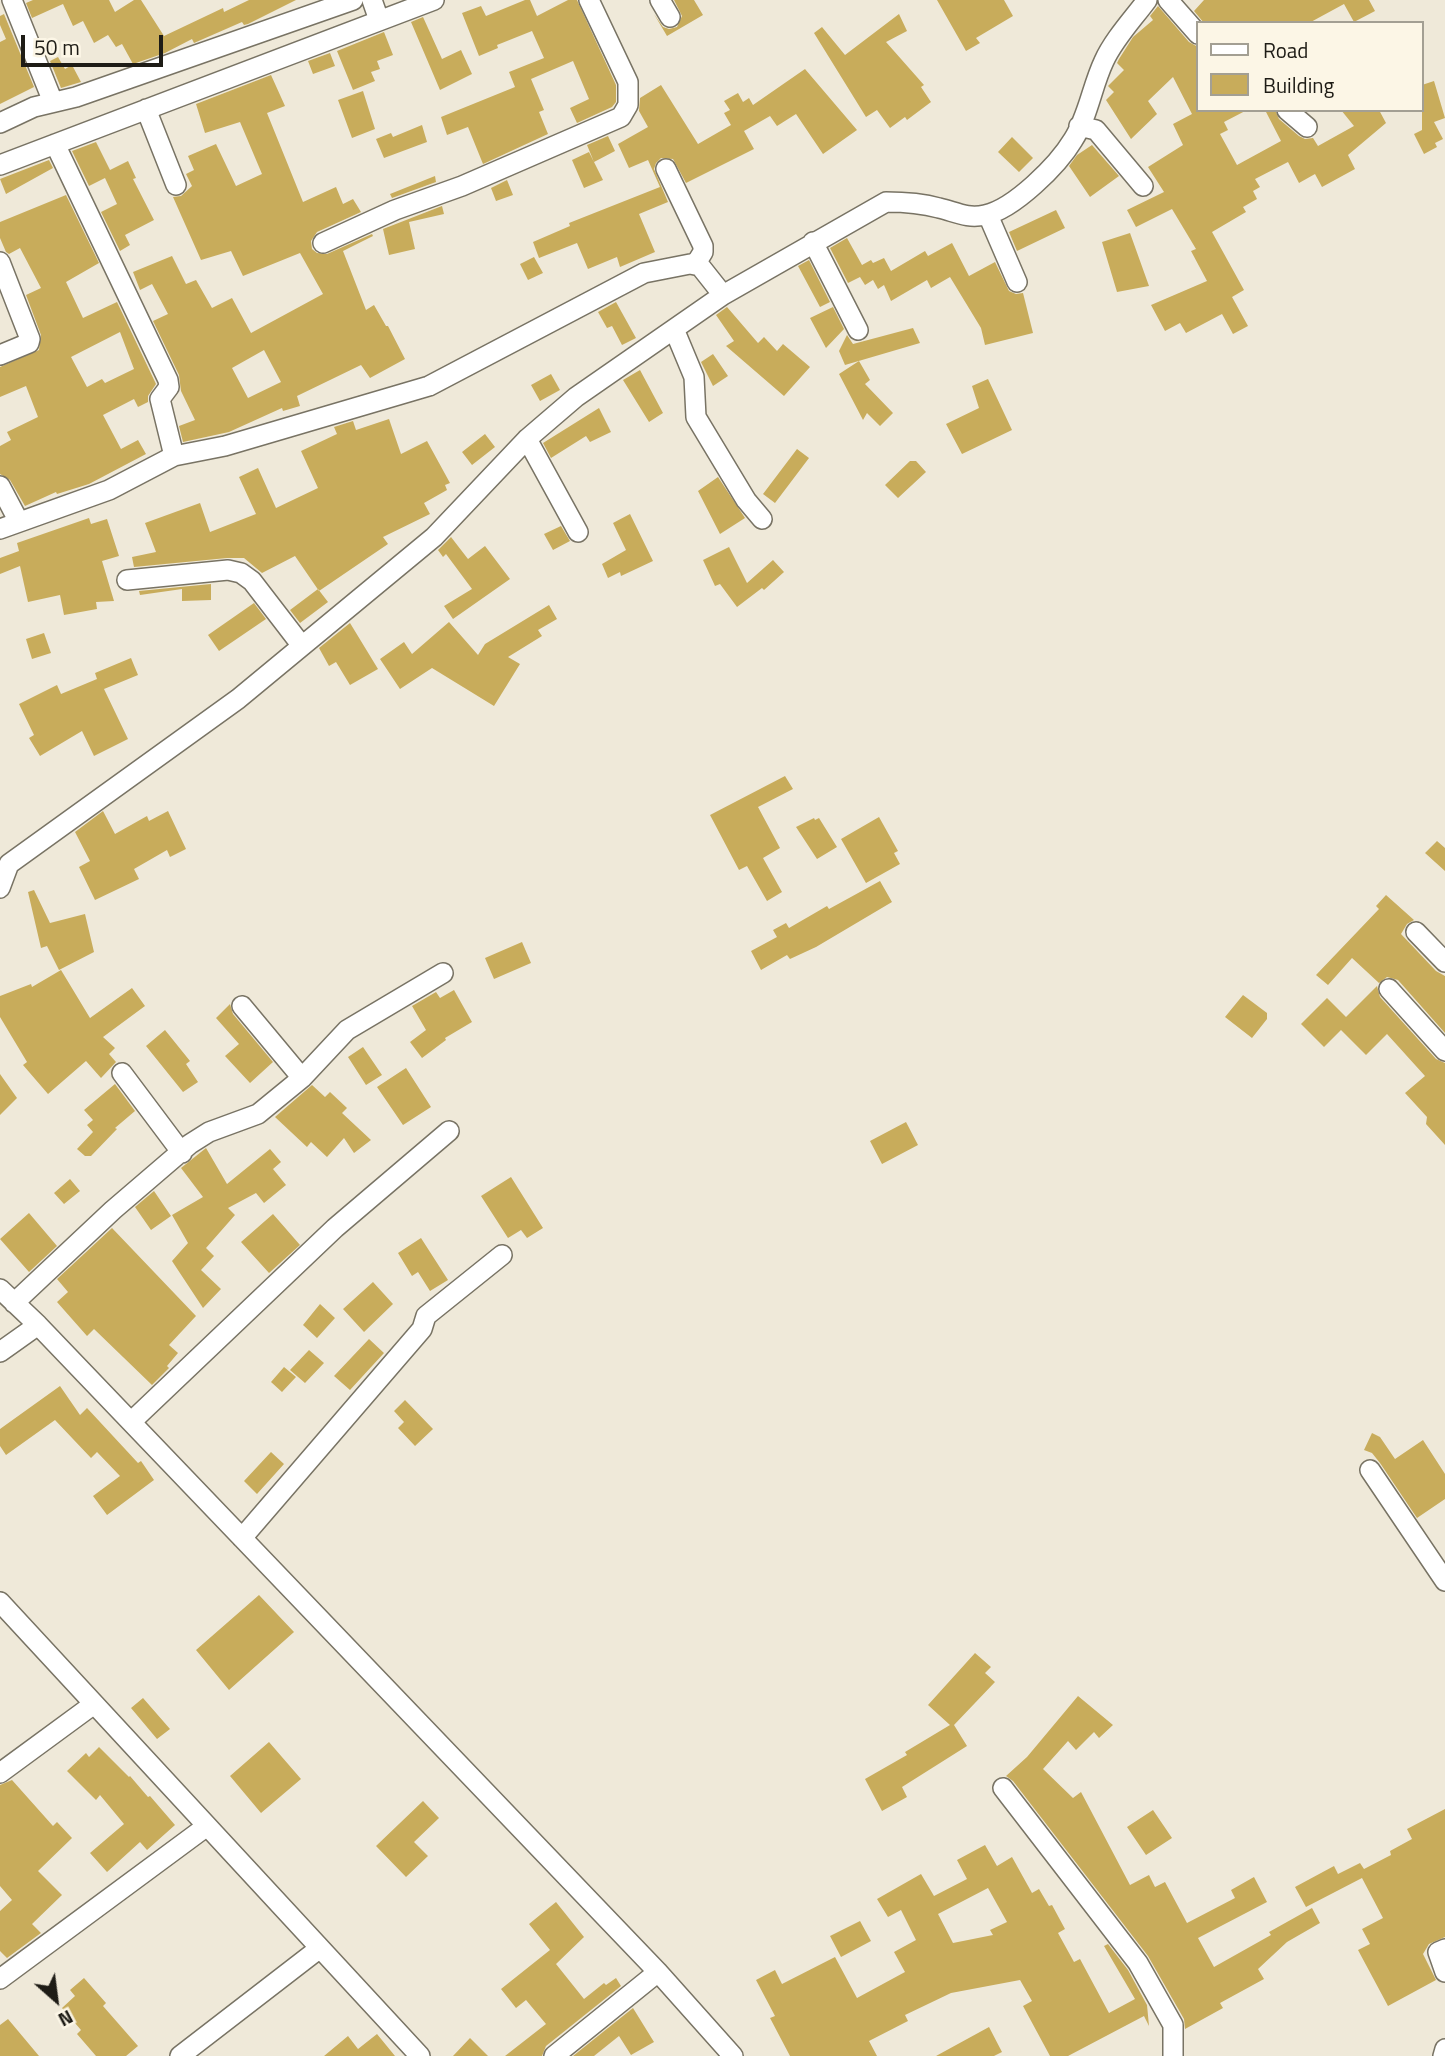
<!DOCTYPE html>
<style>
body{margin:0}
#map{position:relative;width:1445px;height:2056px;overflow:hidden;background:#efe9d9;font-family:"Titillium Web",sans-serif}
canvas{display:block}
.legend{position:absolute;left:1196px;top:21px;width:228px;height:91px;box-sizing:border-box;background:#fcf6e6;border:2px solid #a39f93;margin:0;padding:9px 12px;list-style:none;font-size:21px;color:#1e1c16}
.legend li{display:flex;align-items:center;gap:14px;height:35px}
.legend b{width:35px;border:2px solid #a39f93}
.north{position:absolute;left:21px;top:1965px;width:70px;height:70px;-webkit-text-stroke:5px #fcf6e6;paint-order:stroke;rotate:152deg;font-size:19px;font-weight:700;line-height:28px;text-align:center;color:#1e1c16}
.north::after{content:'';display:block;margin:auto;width:24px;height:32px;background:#1e1c16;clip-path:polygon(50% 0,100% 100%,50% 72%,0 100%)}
.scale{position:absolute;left:21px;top:35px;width:142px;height:32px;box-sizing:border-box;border:4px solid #1e1c16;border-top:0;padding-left:9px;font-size:21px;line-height:24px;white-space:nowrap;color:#1e1c16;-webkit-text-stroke:5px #fcf6e6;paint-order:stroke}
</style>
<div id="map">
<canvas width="1445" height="2056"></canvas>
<ul class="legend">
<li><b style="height:9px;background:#fff"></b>Road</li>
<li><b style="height:19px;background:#c8ac5b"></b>Building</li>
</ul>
<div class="north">N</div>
<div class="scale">50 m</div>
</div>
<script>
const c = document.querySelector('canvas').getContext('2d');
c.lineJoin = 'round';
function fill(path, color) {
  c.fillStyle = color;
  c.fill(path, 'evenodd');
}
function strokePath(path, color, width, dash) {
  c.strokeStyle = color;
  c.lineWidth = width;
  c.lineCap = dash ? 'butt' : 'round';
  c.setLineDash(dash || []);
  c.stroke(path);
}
fill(new Path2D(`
 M33,0H109L115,12L134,0H141L164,36L223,8L224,12L249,0H296L248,24L244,25L242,22L194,43L192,39L165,53L133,64L122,44L116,47L108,35L94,43L83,21L73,26L63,4L32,18L26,3Z
 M525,0H530L537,16L568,0H577L616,85V102L612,107L577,123L570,108L589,99L573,61L531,79L544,110L539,112L548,134L483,164L468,127L447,135L441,117L515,87L509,72L544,58L532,31L497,45L498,48L479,56L462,13L481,6L486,16Z
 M674,0H694L703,15L667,36L654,14L663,27L669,29L677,27L682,16Z
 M937,0H1004L1013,16L976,38L980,43L966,51Z
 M1204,0H1369L1375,11L1354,22L1344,4L1309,23H1204L1194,11Z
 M1158,6L1189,42L1198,47V111L1247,110L1224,122L1228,130L1220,134L1237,165L1281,141L1265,110H1275L1279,119L1299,136L1305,139L1313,138L1318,146L1354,126L1341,110H1379L1386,123L1348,155L1355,169L1322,187L1315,174L1299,183L1288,162L1255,179L1260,187L1253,191L1257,199L1243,207L1246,212L1212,232L1244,290L1232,297L1248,326L1233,334L1222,314L1186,333L1180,323L1165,331L1151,305L1207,281L1191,251L1196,249L1172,209L1136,227L1127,210L1164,192L1148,167L1183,145L1173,124L1192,114L1173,77L1148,101L1157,114L1131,139L1106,100L1114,92L1108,86L1124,70L1117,63L1119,59L1133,37L1153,20L1150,16Z
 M4,14L34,87L0,104V42L6,39L0,25V16Z
 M899,14L907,31L886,42L924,85L921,87L931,102L907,120L905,117L890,128L877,110L866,117L814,33L822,27L845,55Z
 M423,17L442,59L461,50L472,74L440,90L411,22Z
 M384,32L393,55L377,61L380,69L371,72L375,81L353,90L337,51Z
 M330,53L335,66L313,74L308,61Z
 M58,57L65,69L72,65L81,82L61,88L50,61Z
 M805,69L857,130L823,154L796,114L777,126L770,116L744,131L754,149L686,183L673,159L661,158L656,163L654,169L668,202L639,214L655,252L620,267L617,257L588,269L577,243L539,258L533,242L570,226L569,223L660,187L648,160L629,168L618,144L648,127L639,111L640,98L661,85L698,144L731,125L724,113L730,110L724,101L738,93L743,102L749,98L753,105Z
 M271,75L285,106L267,113L303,202L336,187L343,204L353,199L361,212L317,232L311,241L312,249L317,253L327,254L372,234L373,236L343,251L366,310L374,305L386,326H388L405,359L370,378L361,365L297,396L300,406L283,411L282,408L229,432L183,442L179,426L195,420L181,391L179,375L153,321L168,314L152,284L140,290L133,272L172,256L186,284L196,280L212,308L232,298L251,333L323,294L300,253L243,276L231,251L201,260L173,197L181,196L192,186L186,174L194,170L188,156L216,144L236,186L262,174L240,122L205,133L196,104ZM264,350L281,382L248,398L232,368Z
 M1434,81L1445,118L1434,122L1443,139L1435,143L1437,147L1424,154L1414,134L1422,130V85Z
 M363,91L375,129L352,138L338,100Z
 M422,125L427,142L384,158L376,139L391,133L393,137Z
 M608,136L615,151L594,162L587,145Z
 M1012,137L1033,158L1019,172L998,152Z
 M96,142L110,170L128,161L136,178L133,179L154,220L125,235L130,245L120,251L101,212L117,204L105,178L89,186L72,151Z
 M1092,145L1119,176L1090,197L1069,166L1077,155Z
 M589,152L603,180L584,188L572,160Z
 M49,160L53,168L6,194L0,179Z
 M435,176L436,182L392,198L390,194Z
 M507,180L513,195L496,201L491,188Z
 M66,195L99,263L66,282L83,318L117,302L156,384L148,396V402L138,407L134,399L103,415L121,449L138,440L146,454L89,484L57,494L56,492L25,506L10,480L0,474V446L11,440L7,432L38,417L26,386L0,397V367L39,350L41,335L26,295L41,288L20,248L9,254L6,252L0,238V222ZM120,332L134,369L105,383L102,379L87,387L71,357Z
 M442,206L444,214L409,222L415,249L389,255L383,229Z
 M1056,210L1065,228L1017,251L1009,232Z
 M1130,233L1149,286L1117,292L1102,242Z
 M847,238L862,265L871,260L873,263L884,258L891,271L925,251L928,256L952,243L969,276L995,262L1009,291L1016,294L1023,293L1033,333L985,345L981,328L950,277L931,288L927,280L891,301L884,285L878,289L873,280L865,285L860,277L848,283L830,248Z
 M534,257L543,273L528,280L520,264Z
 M809,260L830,302L820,307L798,266Z
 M616,302L636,338L622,345L612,326L607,328L598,312Z
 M727,307L758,343L764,337L777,351L783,344L810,367L784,396L726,346L734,341L716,315Z
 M833,307L844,329L826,348L810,318Z
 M913,328L920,343L845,365L839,351L847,335L853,344Z
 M713,354L728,376L713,386L701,362Z
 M859,361L870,380L865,384L893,413L880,426L867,413L863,420L839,374Z
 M640,370L663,413L649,422L623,380Z
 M551,374L560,390L540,401L531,385Z
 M988,379L1012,430L962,454L946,424L979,408L972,386Z
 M599,408L611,432L590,442L586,436L551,458L543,443Z
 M389,419L401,454L427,441L450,483L445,485L447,490L424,503L430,514L383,537L388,544L319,591L295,556L262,573L244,558H227L134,567L132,557L156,552L145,523L200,503L210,532L256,514L239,477L258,468L276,508L318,488L301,451L337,434L334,427L353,421L356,430Z
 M485,434L495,447L472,465L462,452Z
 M797,449L809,458L775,503L763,494Z
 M910,461H916L926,472L898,498L885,485Z
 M718,477L745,518L720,534L698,491Z
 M630,514L653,561L621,576L620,572L608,578L602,564L626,550L613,523Z
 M89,518L91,524L107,519L119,556L102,561L114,601L96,602L97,609L64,615L60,595L28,602L20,566L0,574V558L19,551L17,543Z
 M561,526L570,541L553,550L544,534Z
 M451,537L468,559L485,546L510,579L453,619L444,606L472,589L446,554L443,557L438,550Z
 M729,547L747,583L773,560L784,572L764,590L762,588L737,607L720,584L715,586L703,560Z
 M211,584V600L182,601V589L140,595L139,591Z
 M318,589L328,602L300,623L290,610Z
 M254,603L266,619L219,651L208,635Z
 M549,605L557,619L538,630L542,636L508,657L520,664L494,706L432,668L400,689L380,659L404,642L412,654L449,622L478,655L485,644Z
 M350,623L378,669L350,685L336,662L329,666L319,648Z
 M44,633L51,653L32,659L26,639Z
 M131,658L138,675L104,689L128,739L94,756L82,731L40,756L29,738L34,735L19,704L57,685L61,694L97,679L95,673Z
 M785,776L793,789L758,807L780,848L763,858L782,892L767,901L747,866L739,870L710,815Z
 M103,811L115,834L147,816L149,821L168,811L186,849L170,857L167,850L134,869L139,879L95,900L79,867L90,861L75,832Z
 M879,817L898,851L894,853L900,864L866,883L841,839Z
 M814,818L815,820L819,818L837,847L817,859L796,827Z
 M1437,841L1445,848V871L1425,853Z
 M880,881L892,902L816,947L790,959L787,955L761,970L751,951L777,937L773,930L786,923L789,928L827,906L829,909Z
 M34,890L50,923L85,914L94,952L59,970L47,946L41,948L28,892Z
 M1386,895L1414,920L1407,924L1401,934L1436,971L1445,976V1033L1398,980L1387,977L1379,983L1352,958L1328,985L1316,975L1379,909L1376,906Z
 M522,942L531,963L494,979L485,958Z
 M61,970L90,1018L132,988L145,1006L103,1037L115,1048L109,1054L116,1062L101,1078L86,1061L48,1094L23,1065L27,1062L0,1017V996L31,984L32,987Z
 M1377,986L1380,997L1436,1059L1445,1063V1145L1426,1124L1427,1117L1405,1093L1425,1076L1387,1034L1366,1055L1341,1030L1324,1047L1301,1024L1327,998L1346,1017Z
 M454,990L472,1022L445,1038L446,1040L422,1058L410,1042L426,1030L412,1006L436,992L440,998Z
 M1243,995L1267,1013V1019L1252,1038L1225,1017Z
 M230,1004L233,1014L273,1062L250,1083L225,1056L239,1044L216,1018Z
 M165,1030L190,1061L186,1064L198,1082L183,1092L146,1046Z
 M363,1047L382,1075L366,1085L348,1057Z
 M406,1068L431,1107L403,1125L377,1087Z
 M0,1074L17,1098L0,1115Z
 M115,1084L135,1111L115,1128L117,1129L91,1156H85L77,1149L93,1132L87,1125L93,1120L84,1110Z
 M312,1085L325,1097L330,1092L347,1108L342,1113L371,1140L354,1153L344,1138L327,1157L311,1142L307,1147L275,1117Z
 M906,1122L918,1145L882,1164L870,1141Z
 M206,1148L227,1184L270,1149L281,1162L273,1169L286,1185L264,1203L256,1193L228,1208L235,1215L206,1248L214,1256L201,1270L221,1289L203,1308L172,1261L188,1243L172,1215L203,1197L181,1168Z
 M511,1177L543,1228L527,1238L521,1230L508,1238L481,1196Z
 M70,1179L80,1191L64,1204L54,1193Z
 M154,1191L171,1216L151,1230L135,1207Z
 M29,1213L57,1246L29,1272L0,1239Z
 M273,1214L300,1245L269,1273L241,1242Z
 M112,1228L196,1316L169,1345L178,1353L167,1366L169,1368L152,1385L94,1329L87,1336L57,1302L68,1292L57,1279Z
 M421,1238L448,1280L430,1291L418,1272L412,1276L398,1253Z
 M373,1282L393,1304L364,1332L343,1309Z
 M320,1304L335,1318L317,1338L303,1325Z
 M369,1339L384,1353L350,1390L334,1376Z
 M309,1350L324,1363L305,1383L290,1370Z
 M284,1367L296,1377L282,1392L271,1382Z
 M60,1386L80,1415L87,1408L138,1463L141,1461L154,1480L107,1515L93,1496L120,1476L97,1452L91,1458L55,1420L6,1455L0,1446V1429Z
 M405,1400L433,1429L415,1446L398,1428L404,1422L394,1411Z
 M1372,1433L1380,1437L1395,1459L1423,1440L1445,1474V1499L1417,1518L1380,1463L1372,1453L1364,1450Z
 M271,1452L284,1464L257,1494L244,1481Z
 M259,1595L294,1632L229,1690L196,1650Z
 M975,1653L991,1667L985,1673L995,1682L954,1725L967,1746L902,1787L907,1797L882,1811L865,1779L907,1755L905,1752L950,1725L928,1705Z
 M1078,1696L1113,1725L1099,1738L1094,1732L1076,1750L1068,1741L1043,1769L1073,1798L1081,1792L1130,1885L1149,1875L1155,1887L1165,1882L1187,1923L1235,1898L1231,1890L1254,1877L1267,1902L1198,1938L1214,1967L1271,1935L1269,1932L1312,1908L1320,1923L1287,1942L1258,1969L1264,1979L1220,2003L1223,2008L1185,2029L1184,2019L1148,1956L1013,1781L1006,1776L1027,1757Z
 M143,1698L170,1729L157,1739L131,1708Z
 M269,1742L301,1779L261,1813L230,1776Z
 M99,1747L129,1777L130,1776L148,1797L150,1796L175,1825L147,1850L140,1842L107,1872L90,1853L124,1824L100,1795L96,1800L67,1771L86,1753L89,1757Z
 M12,1780L53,1826L57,1822L72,1838L38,1871L62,1895L32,1924L41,1933L7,1958L0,1951V1911L12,1900L0,1886V1785Z
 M423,1801L439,1818L414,1842L428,1856L406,1877L376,1846Z
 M1445,1809V1937L1429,1944L1423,1954L1436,1980L1388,2006L1358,1950L1370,1944L1362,1929L1383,1918L1362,1878L1306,1907L1295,1887L1334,1866L1338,1874L1360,1863L1364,1869L1391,1855L1390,1851L1412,1839L1407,1829Z
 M1153,1810L1172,1838L1146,1855L1127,1827Z
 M985,1845L997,1866L1012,1857L1032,1893L1039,1889L1049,1906L1052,1905L1065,1929L1058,1933L1074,1962L1080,1959L1109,2013L1135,1999L1104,1946L1108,1944L1128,1970L1147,2005L1149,2026L1144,2016L1068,2056H1050L1023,2006L1032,2001L1020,1980L951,1993L905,2015L908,2021L869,2041L877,2056H790L770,2018L775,2016L756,1980L775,1970L782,1984L835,1957L857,1998L905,1972L894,1952L916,1940L901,1910L888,1917L877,1899L921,1874L934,1896L967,1879L957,1860ZM988,1888L1007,1922L990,1930L993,1935L953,1943L938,1914Z
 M556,1902L584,1937L556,1964L584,1999L604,1983L606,1985L616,1978L621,1986L546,2046L542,2056H505L546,2024L526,2000L516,2008L501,1989L550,1950L529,1924Z
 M860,1921L871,1941L841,1957L830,1936Z
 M84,1978L106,2003L103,2006L138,2046L126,2056H96L77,2034L81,2030L62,2008L75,1996L70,1990Z
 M633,2008L654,2042L631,2055L619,2036L594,2056H573Z
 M8,2019L39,2056H0V2025Z
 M989,2027L1002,2052L994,2056H936Z
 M377,2034L395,2056H324L348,2036L358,2049Z
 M470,2038L488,2056H453Z`), '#c8ac5b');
const street = new Path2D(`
 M12,0L53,102
 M372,0L379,20
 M660,0L670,17
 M1168,0L1198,34
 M146,109L176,185
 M1287,110L1307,127
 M0,123L34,107L76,97L353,0
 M1079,126L1096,130L1143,186
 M55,144L168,380L169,387L160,399L174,456
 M0,165L434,0
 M666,169L703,246V252L695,265
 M988,215L1017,282
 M813,242L858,330
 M323,243L395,210L462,186L621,117L628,105V82L589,0
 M0,262L30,339L29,343L0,355
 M674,329L694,377L696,417L746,500L762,519
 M527,439L578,532
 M0,486L19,522
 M0,529L109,490L174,456L225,446L429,386L644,273L690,264L700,266L723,295
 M127,580L228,570L241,573L252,581L302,646
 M0,888L9,864L238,699L434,537L527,439L576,397L723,295L886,202C904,202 921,203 939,208C956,212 967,219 985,215C1014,209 1058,165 1073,140C1088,117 1092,86 1104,61C1114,39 1133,19 1147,0
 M1416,932L1445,962
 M1389,989L1445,1051
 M242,1006L302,1078
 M122,1073L182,1153
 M0,1289L38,1325L658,1972L733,2056
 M14,1303L113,1210L190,1144L209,1132L258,1114L302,1078L347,1030L443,973
 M0,1352L38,1325
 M131,1422L335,1228L449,1131
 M1370,1470L1445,1581
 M242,1538L422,1329L426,1316L502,1255
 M0,1602L420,2056
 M0,1773L94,1704
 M1003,1788L1138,1963L1173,2025V2056
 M1445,1949L1438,1952L1445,1972
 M0,1979L207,1826
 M180,2056L320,1948
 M554,2056L658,1972
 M1443,2056L1445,2049`);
strokePath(street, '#787364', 22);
strokePath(street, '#fff', 19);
</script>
